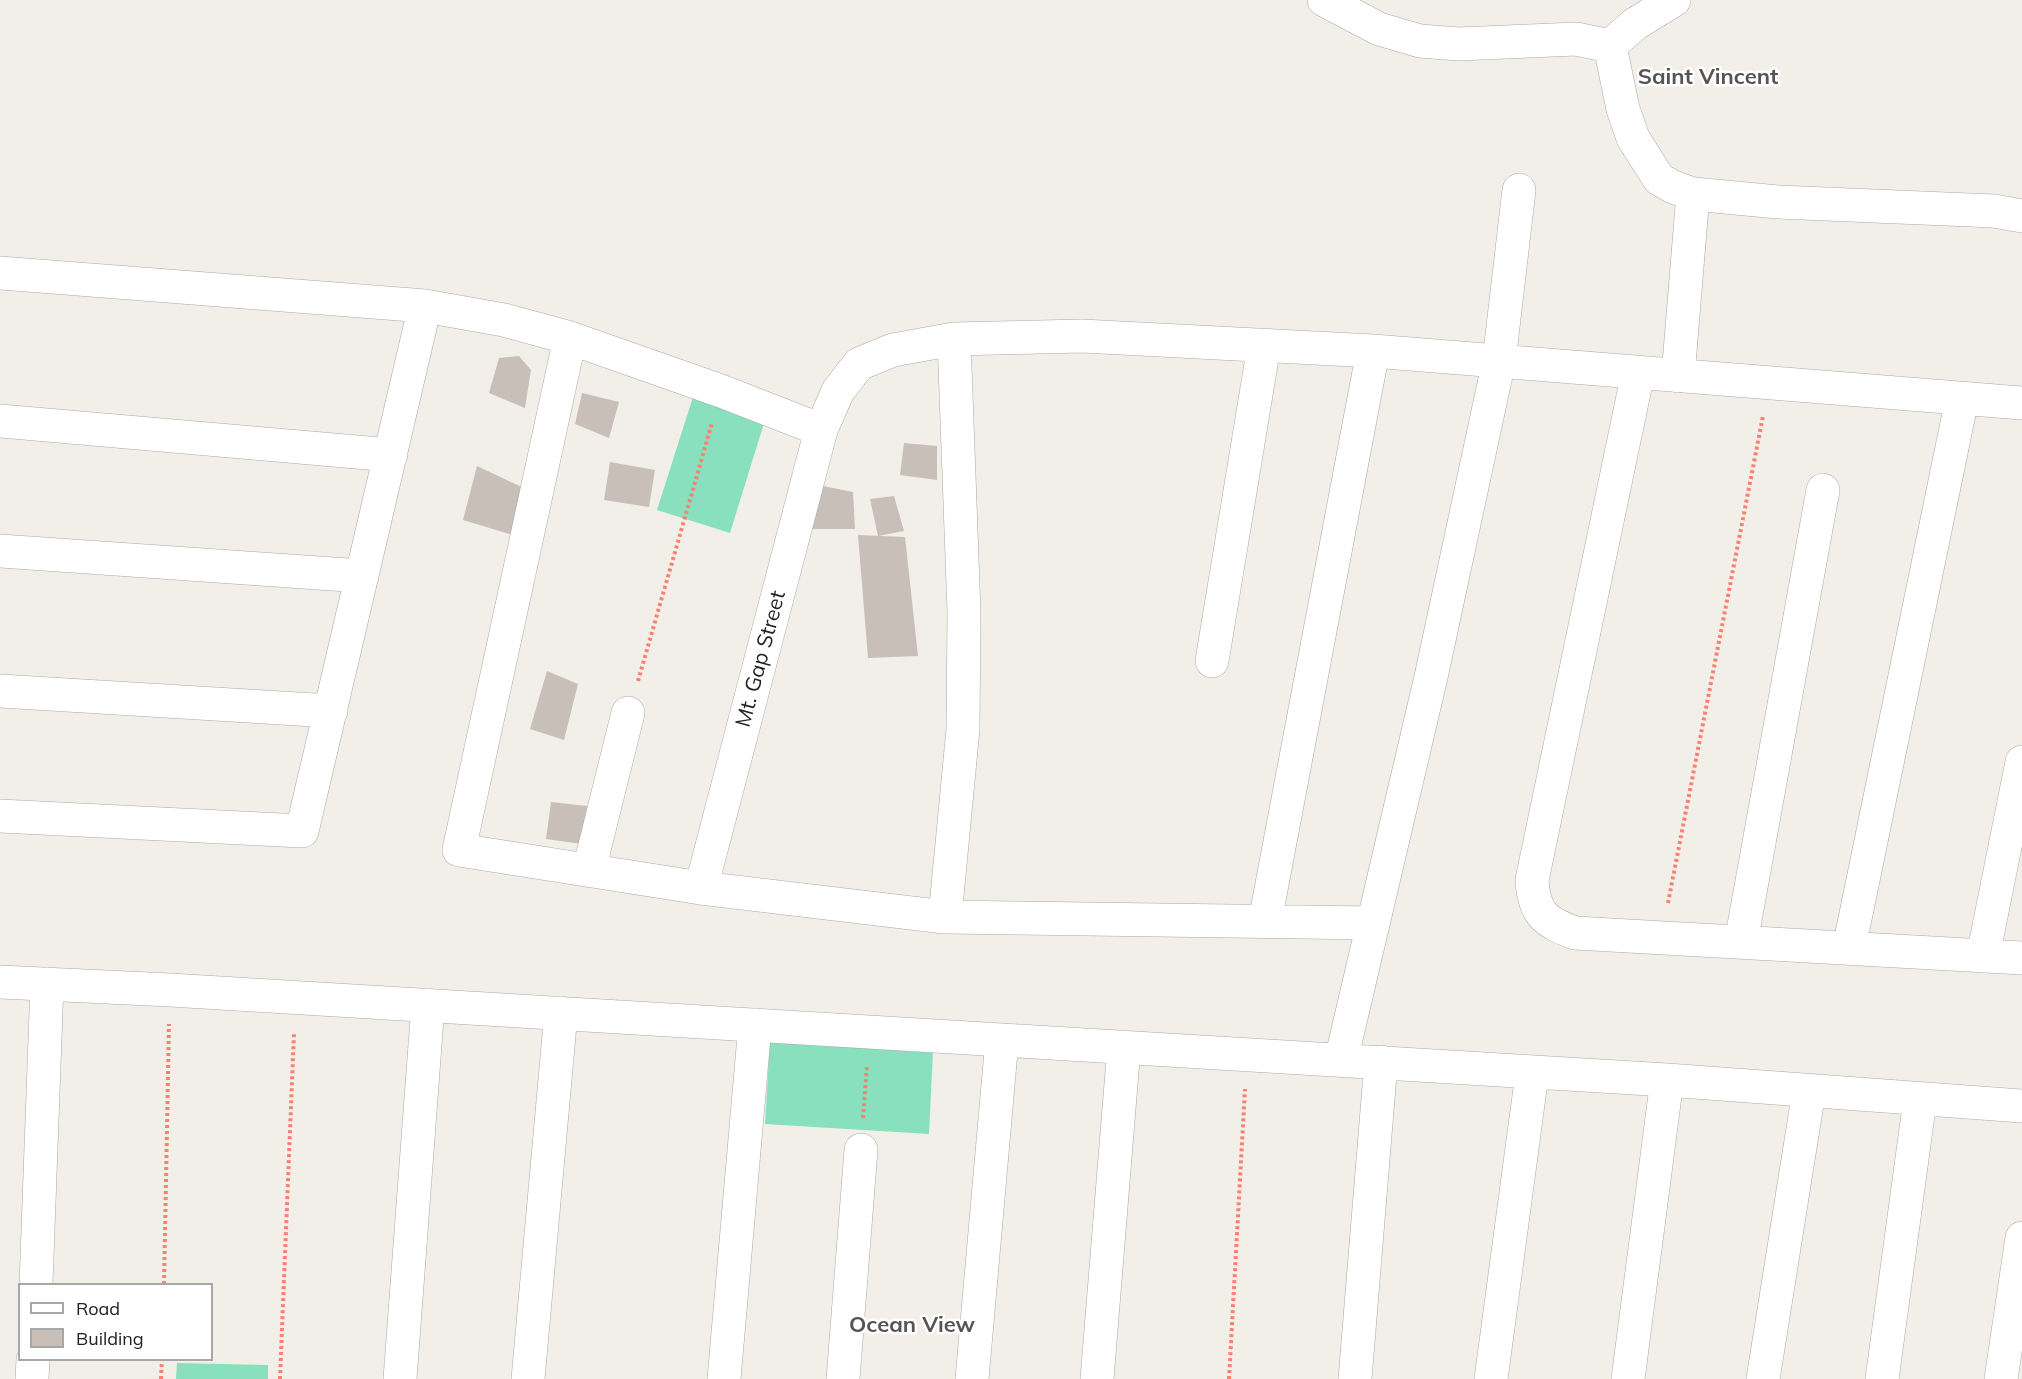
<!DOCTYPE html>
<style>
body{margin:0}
#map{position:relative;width:2022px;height:1379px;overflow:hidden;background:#f2efe9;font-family:Mulish,sans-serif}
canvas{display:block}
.legend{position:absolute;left:18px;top:1283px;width:195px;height:78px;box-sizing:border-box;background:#fff;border:2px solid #a7a7a7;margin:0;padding:8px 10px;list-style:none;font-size:18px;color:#222}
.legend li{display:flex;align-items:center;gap:12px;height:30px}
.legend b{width:30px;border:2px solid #a7a7a7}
</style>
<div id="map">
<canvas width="2022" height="1379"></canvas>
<ul class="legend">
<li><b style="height:8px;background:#fff"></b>Road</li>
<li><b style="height:16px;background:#c7bfb8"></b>Building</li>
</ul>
</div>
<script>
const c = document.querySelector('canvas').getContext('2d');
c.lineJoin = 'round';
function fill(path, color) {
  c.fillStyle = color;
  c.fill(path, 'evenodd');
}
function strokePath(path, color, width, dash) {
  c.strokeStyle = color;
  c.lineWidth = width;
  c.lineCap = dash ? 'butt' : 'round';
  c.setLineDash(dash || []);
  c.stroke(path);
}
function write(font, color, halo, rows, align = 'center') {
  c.font = font + ' Mulish,sans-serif';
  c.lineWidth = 5;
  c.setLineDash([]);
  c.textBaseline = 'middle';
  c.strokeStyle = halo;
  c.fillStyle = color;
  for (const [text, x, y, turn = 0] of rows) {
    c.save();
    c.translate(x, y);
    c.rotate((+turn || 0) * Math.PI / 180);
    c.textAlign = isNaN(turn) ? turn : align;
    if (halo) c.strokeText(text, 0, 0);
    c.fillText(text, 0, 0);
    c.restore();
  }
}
fill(new Path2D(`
 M693,397L765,420L730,533L657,510Z
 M770,1040L933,1051L929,1134L765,1124Z
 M177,1363L268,1365V1379H176Z`), '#88e0be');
fill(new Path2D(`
 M519,356L531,370L525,408L489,393L499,358Z
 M582,393L619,402L609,438L575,424Z
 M904,443L937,446V480L900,475Z
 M610,462L655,470L649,507L604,500Z
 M477,466L528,490L516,536L463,520Z
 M813,484L853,492L855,529H807Z
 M894,496L904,531L878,536L870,499Z
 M858,535L905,537L918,656L868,658Z
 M547,671L578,684L564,740L530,729Z
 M551,802L587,806L582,844L546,839Z`), '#c7bfb8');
const minor = new Path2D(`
 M1324,0L1379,29L1420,41L1459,44L1576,39L1610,46
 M1610,46L1623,109L1633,138L1659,179L1673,187L1693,194L1778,202L1994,211L2022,216
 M1610,46L1635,24L1674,0
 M0,273L425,306L504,320L570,338L721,391L821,430
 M570,338L459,850L701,888L945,917L1373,923
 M1638,373L1532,880C1534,914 1545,922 1575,933L2022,958
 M1678,376L1693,194
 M0,421L391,455
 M0,551L362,576
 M1212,661L1264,346
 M0,691L331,711
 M0,816L302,831L425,306
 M589,870L628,713
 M701,888L821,430L838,391L859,364L893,350L954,339L1082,336L1373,351L2022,403
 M945,917L963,729L964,612L954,339
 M1265,921L1373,351
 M1741,942L1823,490
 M1849,948L1962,399
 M1983,956L2022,762
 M0,982L170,990L1667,1080L2022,1106
 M1341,1060L1431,677L1499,361L1519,190
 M36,1284L47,984
 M32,1379L33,1360
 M400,1379L428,1005
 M528,1379L561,1013
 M724,1379L755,1025
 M843,1379L861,1150
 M972,1379L1002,1040
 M1097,1379L1124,1047
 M1355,1379L1381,1062
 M1491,1379L1532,1074
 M1628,1379L1667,1080
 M1763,1379L1809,1091
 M1882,1379L1920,1100
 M2001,1379L2022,1238`);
strokePath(minor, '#a9a9a9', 34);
strokePath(new Path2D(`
 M638,681L712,423
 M1668,903L1763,416
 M863,1118L867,1065
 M164,1284L169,1024
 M161,1379L162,1360
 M280,1379L294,1032
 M1229,1379L1245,1089`), '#fa8072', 4, [3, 3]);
strokePath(minor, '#fff', 33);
write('21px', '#222', '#fff', [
 ["Mt. Gap Street",761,659,-75]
]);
write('bold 22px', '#555', '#fff', [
 ["Saint Vincent",1708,77],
 ["Ocean View",912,1325]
]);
</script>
